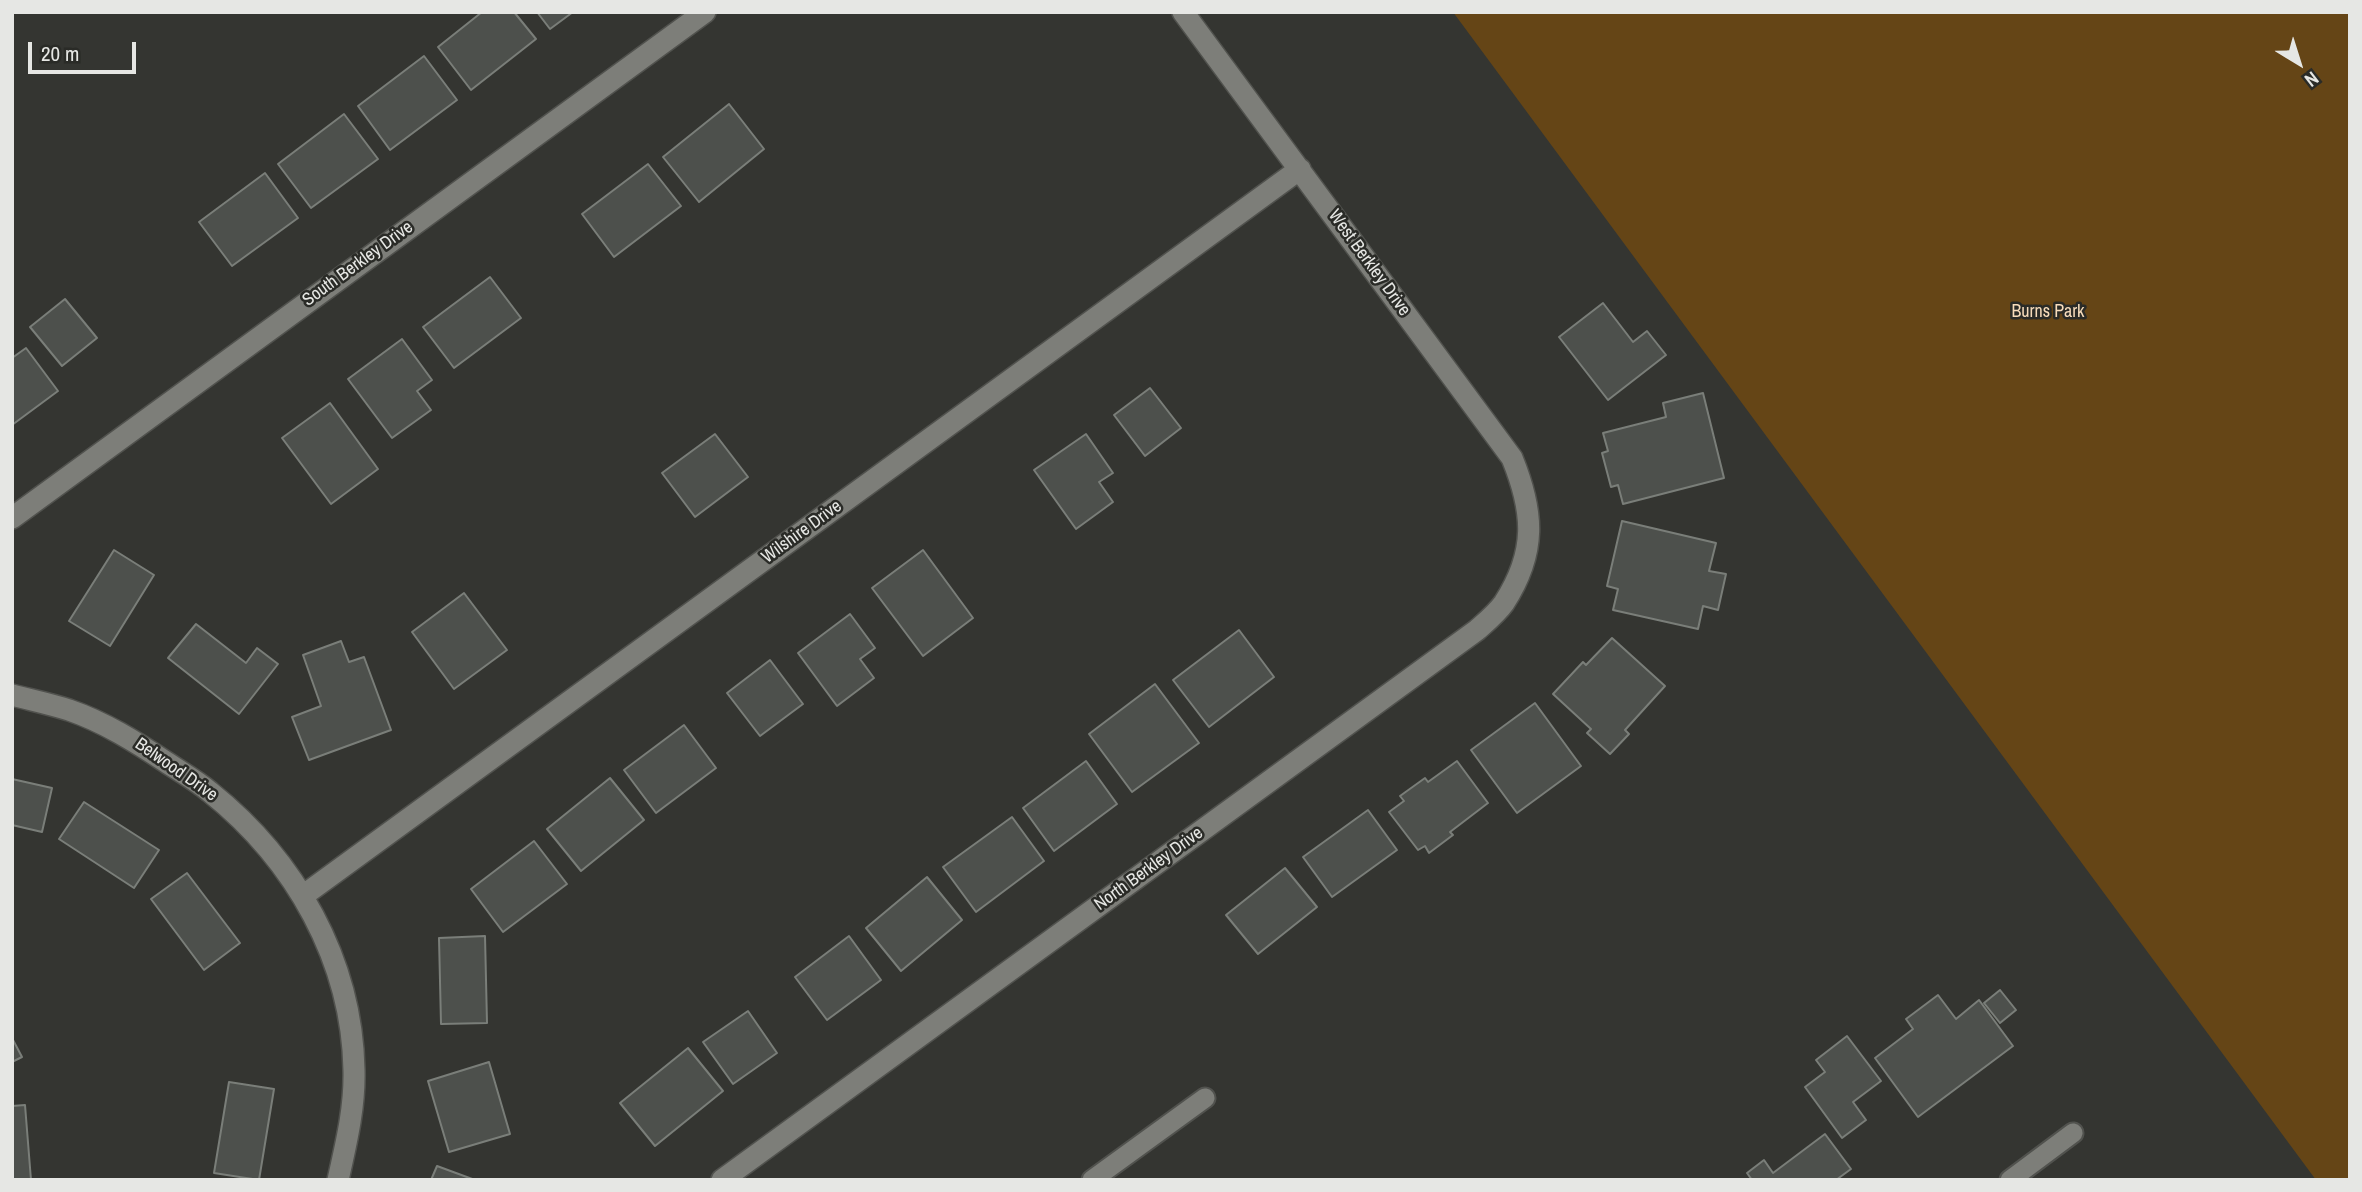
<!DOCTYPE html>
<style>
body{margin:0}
#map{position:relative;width:2362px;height:1192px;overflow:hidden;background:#343531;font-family:"Archivo Narrow",sans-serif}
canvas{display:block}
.frame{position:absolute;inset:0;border:14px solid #e6e7e4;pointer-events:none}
.north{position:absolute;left:2264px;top:28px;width:70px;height:70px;-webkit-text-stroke:5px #2a2b27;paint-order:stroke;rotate:142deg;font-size:19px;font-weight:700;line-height:28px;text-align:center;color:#e6e7e4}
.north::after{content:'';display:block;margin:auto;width:24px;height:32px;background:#e6e7e4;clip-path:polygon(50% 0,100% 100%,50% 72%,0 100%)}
.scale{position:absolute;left:28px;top:42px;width:108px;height:32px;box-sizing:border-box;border:4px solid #e6e7e4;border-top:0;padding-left:9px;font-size:21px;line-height:24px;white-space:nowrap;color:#e6e7e4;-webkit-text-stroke:5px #2a2b27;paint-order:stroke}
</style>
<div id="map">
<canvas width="2362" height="1192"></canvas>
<div class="frame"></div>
<div class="north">N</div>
<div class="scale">20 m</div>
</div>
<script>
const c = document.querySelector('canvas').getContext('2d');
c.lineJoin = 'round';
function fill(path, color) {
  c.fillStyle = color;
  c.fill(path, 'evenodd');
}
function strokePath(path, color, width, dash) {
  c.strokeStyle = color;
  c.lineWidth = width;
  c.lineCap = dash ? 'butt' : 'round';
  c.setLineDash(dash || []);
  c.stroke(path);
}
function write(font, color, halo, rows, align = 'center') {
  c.font = font + ' "Archivo Narrow",sans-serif';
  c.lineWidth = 5;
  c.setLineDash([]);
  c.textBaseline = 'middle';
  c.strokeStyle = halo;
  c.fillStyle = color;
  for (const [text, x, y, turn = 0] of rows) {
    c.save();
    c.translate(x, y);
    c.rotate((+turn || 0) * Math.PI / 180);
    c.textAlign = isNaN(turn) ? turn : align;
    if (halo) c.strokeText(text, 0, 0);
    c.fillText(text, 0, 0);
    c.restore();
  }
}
fill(new Path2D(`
 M1453,12H2350V1180H2316Z`), '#654516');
const building = new Path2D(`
 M482,12H514L536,39L471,90L438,47Z
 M537,12H573L550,29Z
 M424,56L457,100L390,150L358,106Z
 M729,104L764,149L699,202L663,157Z
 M344,114L378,159L311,208L278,164Z
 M648,164L681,206L614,257L582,214Z
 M265,173L298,218L232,266L199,222Z
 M490,277L521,318L454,368L423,327Z
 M65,299L97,338L62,366L30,327Z
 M1603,303L1633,342L1647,331L1666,355L1608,400L1559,337Z
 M402,339L432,380L417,391L431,410L392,438L348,379Z
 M26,348L58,391L12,425V358Z
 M1150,388L1181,428L1145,456L1114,415Z
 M1703,393L1724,478L1623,504L1618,485L1611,487L1602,453L1608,451L1603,433L1666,417L1663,403Z
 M330,403L378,469L331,504L282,438Z
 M715,434L748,477L695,517L662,473Z
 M1086,434L1113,473L1099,482L1113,502L1076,529L1034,470Z
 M1622,521L1716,543L1709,571L1726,574L1718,610L1703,606L1698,629L1613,610L1618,589L1607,586Z
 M114,550L154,575L110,646L69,621Z
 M923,550L973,618L923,656L872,588Z
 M464,593L507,650L454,689L412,632Z
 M850,614L875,648L860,659L874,678L837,706L798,653Z
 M196,624L246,663L257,648L278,664L239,714L168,658Z
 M1239,630L1274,677L1209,727L1173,680Z
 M1612,638L1665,686L1625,730L1629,734L1610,754L1587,733L1591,729L1553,694L1583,662L1586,665Z
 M341,641L349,662L364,657L391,730L309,760L292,717L321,706L303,655Z
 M770,660L803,704L760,736L727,693Z
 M1155,684L1199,743L1132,792L1089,734Z
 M1535,703L1581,766L1517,813L1471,750Z
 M684,725L716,768L656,813L624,770Z
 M1086,761L1117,804L1054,851L1023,808Z
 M1457,761L1488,803L1450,832L1453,835L1429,853L1425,846L1418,850L1389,812L1404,801L1400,796L1425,778L1428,782Z
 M610,778L644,820L581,871L547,829Z
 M12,779L52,788L42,832L12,825Z
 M84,802L159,850L134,888L59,839Z
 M1368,810L1397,850L1332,897L1303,857Z
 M1012,817L1044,861L976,912L943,867Z
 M534,841L567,884L503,932L471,889Z
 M1285,868L1317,907L1258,954L1226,915Z
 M187,873L240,943L204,970L151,899Z
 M927,877L962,920L901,971L866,928Z
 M485,936L487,1023L441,1024L439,938Z
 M849,936L881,980L827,1020L795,977Z
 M2000,990L2016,1010L2000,1023L1984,1003Z
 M1938,995L1956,1019L1979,1000L2013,1046L1918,1117L1875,1058L1913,1029L1906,1019Z
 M748,1011L777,1053L733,1084L703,1042Z
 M1847,1036L1881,1081L1853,1102L1866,1120L1842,1138L1805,1087L1825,1072L1816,1060Z
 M12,1038L22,1057L12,1062Z
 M688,1048L723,1091L655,1146L620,1103Z
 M489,1062L510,1134L449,1152L428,1081Z
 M229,1082L274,1089L259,1180L214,1173Z
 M25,1105L31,1180H12V1106Z
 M1825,1134L1851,1169L1836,1180H1752L1747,1173L1764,1160L1773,1173Z
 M437,1166L475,1180H431Z`);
fill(building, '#4d504c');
strokePath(building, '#7a7e79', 2);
const lane = new Path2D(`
 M1092,1180L1205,1098
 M2010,1180L2073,1133`);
const street = new Path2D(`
 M12,518L705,12
 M12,695C31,700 50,704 69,710C104,722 136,742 166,762C181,772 197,781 210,792C295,860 352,960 354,1070C355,1108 346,1144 338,1180
 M304,895L1300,169
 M722,1180L1477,630C1486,622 1497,613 1504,603C1537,552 1534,512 1512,458L1183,12`);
strokePath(lane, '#51524e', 23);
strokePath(street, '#51524e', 24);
strokePath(lane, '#7d7e79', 19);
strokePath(street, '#7d7e79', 21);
write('18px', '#e6e7e4', '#2a2b27', [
 ["West Berkley Drive",1369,263,54],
 ["South Berkley Drive",358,264,-36],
 ["Wilshire Drive",802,532,-36],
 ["Belwood Drive",176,770,35],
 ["North Berkley Drive",1149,869,-36]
]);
write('18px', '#f7dcbb', '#2a2b27', [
 ["Burns Park",2048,312]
]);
</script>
